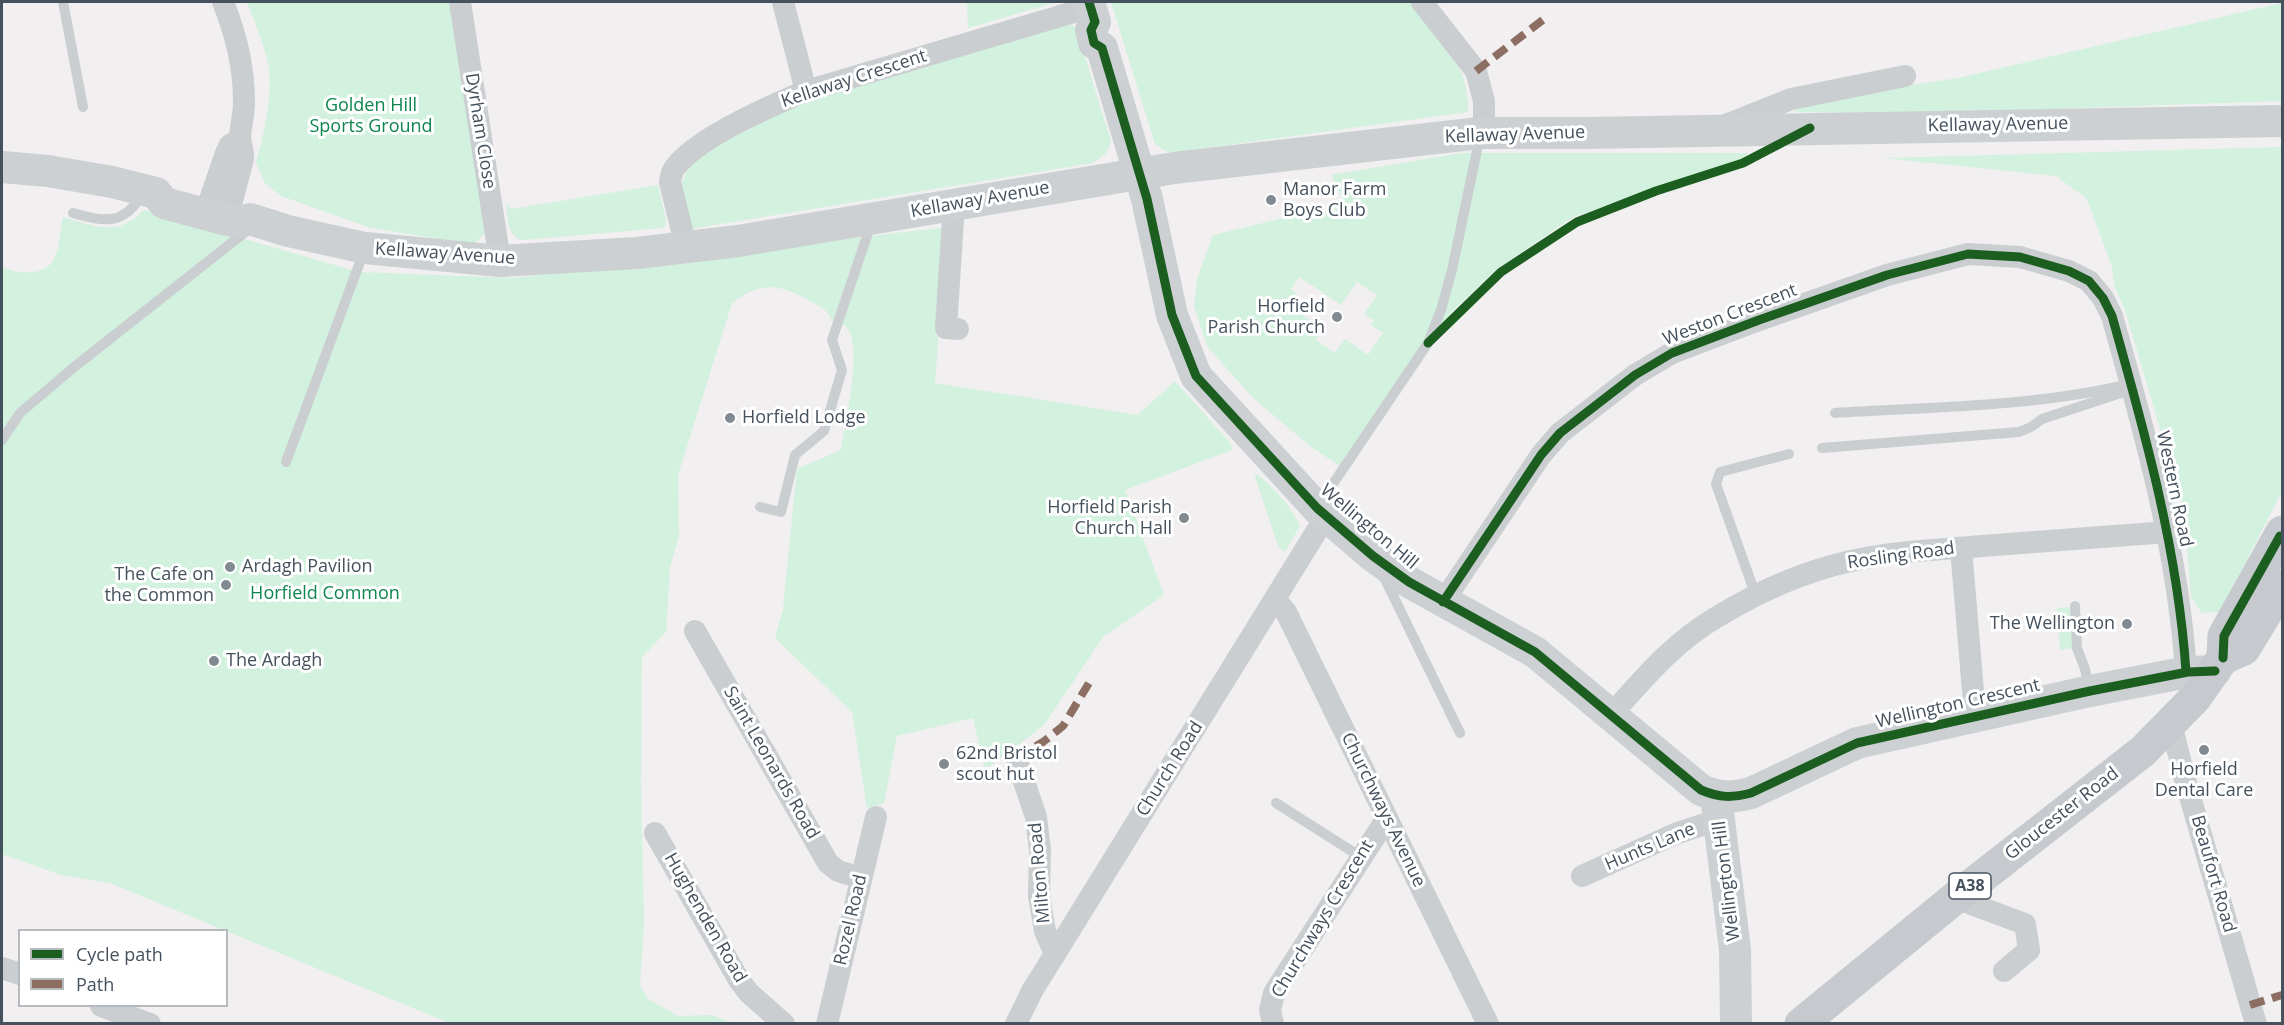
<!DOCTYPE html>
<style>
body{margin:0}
#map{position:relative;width:2284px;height:1025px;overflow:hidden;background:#f1efef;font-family:"Open Sans",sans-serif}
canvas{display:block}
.frame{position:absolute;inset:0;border:3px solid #45525e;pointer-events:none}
.legend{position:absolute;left:18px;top:929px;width:210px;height:78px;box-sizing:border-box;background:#fff;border:2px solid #b5babf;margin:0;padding:8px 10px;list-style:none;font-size:18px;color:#45525e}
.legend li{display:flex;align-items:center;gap:12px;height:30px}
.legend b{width:30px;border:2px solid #b5babf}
</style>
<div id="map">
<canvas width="2284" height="1025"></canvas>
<div class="frame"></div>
<ul class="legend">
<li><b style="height:8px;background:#1b5e20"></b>Cycle path</li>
<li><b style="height:8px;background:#8d6e63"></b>Path</li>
</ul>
</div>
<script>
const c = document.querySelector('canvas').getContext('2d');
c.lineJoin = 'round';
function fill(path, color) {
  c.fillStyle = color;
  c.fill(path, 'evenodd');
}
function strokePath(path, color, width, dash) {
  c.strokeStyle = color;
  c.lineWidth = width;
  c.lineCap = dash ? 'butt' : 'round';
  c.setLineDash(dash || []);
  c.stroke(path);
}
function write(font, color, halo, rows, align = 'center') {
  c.font = font + ' "Open Sans",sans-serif';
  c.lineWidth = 6;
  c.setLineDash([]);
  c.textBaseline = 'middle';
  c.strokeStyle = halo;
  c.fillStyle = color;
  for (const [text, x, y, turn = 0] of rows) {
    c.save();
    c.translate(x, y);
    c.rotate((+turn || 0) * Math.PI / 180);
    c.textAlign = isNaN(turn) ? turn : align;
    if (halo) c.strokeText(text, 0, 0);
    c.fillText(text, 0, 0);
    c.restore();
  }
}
fill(new Path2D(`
 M247,2H460L485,233L473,245L368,227L281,196L265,183L256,163C263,140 273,92 269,69C265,46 255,23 247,2Z
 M967,2H1057L968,28Z
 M1111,2H1410C1438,37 1470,64 1468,112L1169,153L1155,144Z
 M2282,3V101L1903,114L1795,112L1796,103L1958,78Z
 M1068,24L1076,27L1111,142C1109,153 1101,157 1093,163L690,229L681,185L690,163L726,141L790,107Z
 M2282,147V491L2220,612L2202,613L2191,597L2184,510L2125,310L2114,285L2112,267L2087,199L2056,176L1884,158Z
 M1461,153H1748L1743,160L1573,217L1497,269L1451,312L1386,403L1347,471L1310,446L1252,397L1207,346L1194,306L1197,279L1213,235L1317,210L1336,211L1334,208L1343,199L1331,175ZM1299,277L1341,305L1357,282L1377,295L1364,314L1374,320L1371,325L1383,333L1368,355L1345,339L1335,353L1316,340L1323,329L1290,306L1298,295L1291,289Z
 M658,185L666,220V225L662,228L523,240C507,238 508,217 506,204L512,209Z
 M144,210L359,272L513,278L947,227L935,383L1138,415L1175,381L1231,444L1232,450L1125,490L1164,595L1103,637L1044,725L985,770L973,718L897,736L884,803L867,808L852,712L775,638L783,609L797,469L841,450C845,423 863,348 847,328C844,323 837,321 831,319C827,309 819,306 810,301C780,284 761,281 732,303L678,475L679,536L670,567L666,632L642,657L641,784L644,924L640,986L648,999L678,1016L711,1015L732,1023H449L110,883L61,875L2,854V267C17,274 45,277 54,259C60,247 60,230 63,217C96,226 117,238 144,210Z
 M1254,473C1268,480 1294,510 1300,526L1286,550L1283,551L1278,546Z
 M2071,607L2073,648L2060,650L2057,608Z`), '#d2f1de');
strokePath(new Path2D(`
 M63,2L83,107
 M73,213C105,222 124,226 143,193
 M1835,413C1930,407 2028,407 2121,386
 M2,440L20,413L73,368L249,229
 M1822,448L2019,432L2031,427L2042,419L2133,389
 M286,462L364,251
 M1318,506L1428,343L1441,310L1452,270L1480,136
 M760,507L781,512L795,455L824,431L842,370L832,340L871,224
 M1383,575L1460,733
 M1756,596L1716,484L1720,472L1789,454
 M2075,606L2077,648L2085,669L2089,688
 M1276,803L1361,857`), '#cbced1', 10);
strokePath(new Path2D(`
 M223,2C236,35 244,66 244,103C244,114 241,125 240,136C240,144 244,150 243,159L227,220
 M460,2L500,261
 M783,2L806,91
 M1422,2L1476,71L1484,101V120L1480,133
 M1721,127L1791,99L1905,76
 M954,204L946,328L958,329
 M205,214L226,153L230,145L240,139
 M686,247L670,182C671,175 672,170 677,165C701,136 770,106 806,91L1091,7
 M1961,548L1975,715
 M1275,599L1286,612L1488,1024
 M1443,602L1541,455L1560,433L1635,375L1672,353L1759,320L1887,275L1968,254L2020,257L2069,271L2089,281L2103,298L2112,316C2145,433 2178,550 2186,672
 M695,631L828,863L838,871L861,878
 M1611,715C1643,679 1675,641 1717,617C1758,592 1805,571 1851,561C1894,551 1938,550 1982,546C2044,541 2106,537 2168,532
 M2171,724L2186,783L2256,1024
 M1016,758L1036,817L1040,850L1039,896L1045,931L1055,954
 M655,833L739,980L749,993L784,1024
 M1582,876L1675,834L1720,819
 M1955,898L2025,924L2029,950L2004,971
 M2,968L20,974
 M101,1006L150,1024
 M827,1024L876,817
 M1016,1024L1032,991L1055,954L1326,516
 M1273,1024L1270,1010L1274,993L1387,818`), '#cbced1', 22);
strokePath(new Path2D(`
 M1089,2L1095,22L1091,30L1094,43L1102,48L1147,199L1172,315L1196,376L1317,508L1373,556L1409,582L1535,652L1701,790C1720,798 1732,798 1751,793L1857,743L2090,691L2188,672L2215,671
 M2,167L48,171L112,182L156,193L164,203L227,220L240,222L250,219L288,231L365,248L500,261L637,253L738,241L1174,168L1480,133H1588L2282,121
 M1716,796L1735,950L1736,1024`), '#ccd0d3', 32);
strokePath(new Path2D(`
 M2223,658L2244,649L2282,586
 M1801,1024L1955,898L2143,751L2195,698L2223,658L2224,636L2282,532`), '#c6cacf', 33);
strokePath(new Path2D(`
 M1476,71L1548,16
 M1016,758L1043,742L1063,726L1092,678
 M2250,1005L2282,995`), '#8d6e63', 8, [15, 8]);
strokePath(new Path2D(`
 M1089,2L1095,22L1091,30L1094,43L1102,48L1147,199L1172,315L1196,376L1317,508L1373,556L1409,582L1535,652L1701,790C1720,798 1732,798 1751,793L1857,743L2090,691L2188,672L2215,671
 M1428,343L1501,272L1577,222L1656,191L1743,163L1810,128
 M1443,602L1541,455L1560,433L1635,375L1672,353L1759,320L1887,275L1968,254L2020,257L2069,271L2089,281L2103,298L2112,316C2145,433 2178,550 2186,672
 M2223,658L2224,636L2280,536`), '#1b5e20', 9);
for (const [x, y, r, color] of [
 [1271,200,6,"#818991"],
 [1337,317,6,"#818991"],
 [730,418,6,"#818991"],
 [1184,518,6,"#818991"],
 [230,567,6,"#818991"],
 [226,585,6,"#818991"],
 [2127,624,6,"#818991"],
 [214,661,6,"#818991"],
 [2204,750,6,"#818991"],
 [944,764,6,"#818991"]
]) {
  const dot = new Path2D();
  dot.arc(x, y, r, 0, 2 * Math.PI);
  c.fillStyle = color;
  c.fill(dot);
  strokePath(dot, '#fff', 2);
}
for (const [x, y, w] of [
 [1970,886,42]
]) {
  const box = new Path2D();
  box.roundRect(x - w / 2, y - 13, w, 26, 4.5);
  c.fillStyle = '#fff';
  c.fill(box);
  strokePath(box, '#45525e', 1.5);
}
write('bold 16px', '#45525e', null, [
 ["A38",1970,886]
]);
write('18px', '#45525e', '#fff', [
 ["Kellaway Crescent",854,79,-18],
 ["Kellaway Avenue",1998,125,-1],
 ["Dyrham Close",480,131,81],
 ["Kellaway Avenue",1515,135,-2],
 ["Kellaway Avenue",980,200,-10],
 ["Kellaway Avenue",445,254,4],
 ["Weston Crescent",1730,315,-21],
 ["Western Road",2174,489,78],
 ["Wellington Hill",1369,527,40],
 ["Rosling Road",1901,556,-8],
 ["Wellington Crescent",1958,704,-13],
 ["Saint Leonards Road",771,763,60],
 ["Church Road",1170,769,-58],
 ["Churchways Avenue",1383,810,64],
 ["Gloucester Road",2062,814,-38],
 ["Hunts Lane",1650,847,-23],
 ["Milton Road",1040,873,-95],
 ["Beaufort Road",2213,874,74],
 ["Wellington Hill",1727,881,-97],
 ["Hughenden Road",705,918,60],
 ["Churchways Crescent",1323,919,-59],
 ["Rozel Road",851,920,-77]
]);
write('18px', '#0f864d', '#fff', [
 ["Golden Hill",371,106],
 ["Sports Ground",371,127],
 ["Horfield Common",325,594]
]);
write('18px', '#45525e', '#fff', [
 ["Manor Farm",1283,190],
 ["Boys Club",1283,211],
 ["Horfield",1325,307,"right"],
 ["Parish Church",1325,328,"right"],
 ["Horfield Lodge",742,418],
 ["Horfield Parish",1172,508,"right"],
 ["Church Hall",1172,529,"right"],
 ["Ardagh Pavilion",242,567],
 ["The Cafe on",214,575,"right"],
 ["the Common",214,596,"right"],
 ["The Wellington",2115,624,"right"],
 ["The Ardagh",226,661],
 ["62nd Bristol",956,754],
 ["scout hut",956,775],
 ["Horfield",2204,770,"center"],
 ["Dental Care",2204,791,"center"]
], 'left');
</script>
